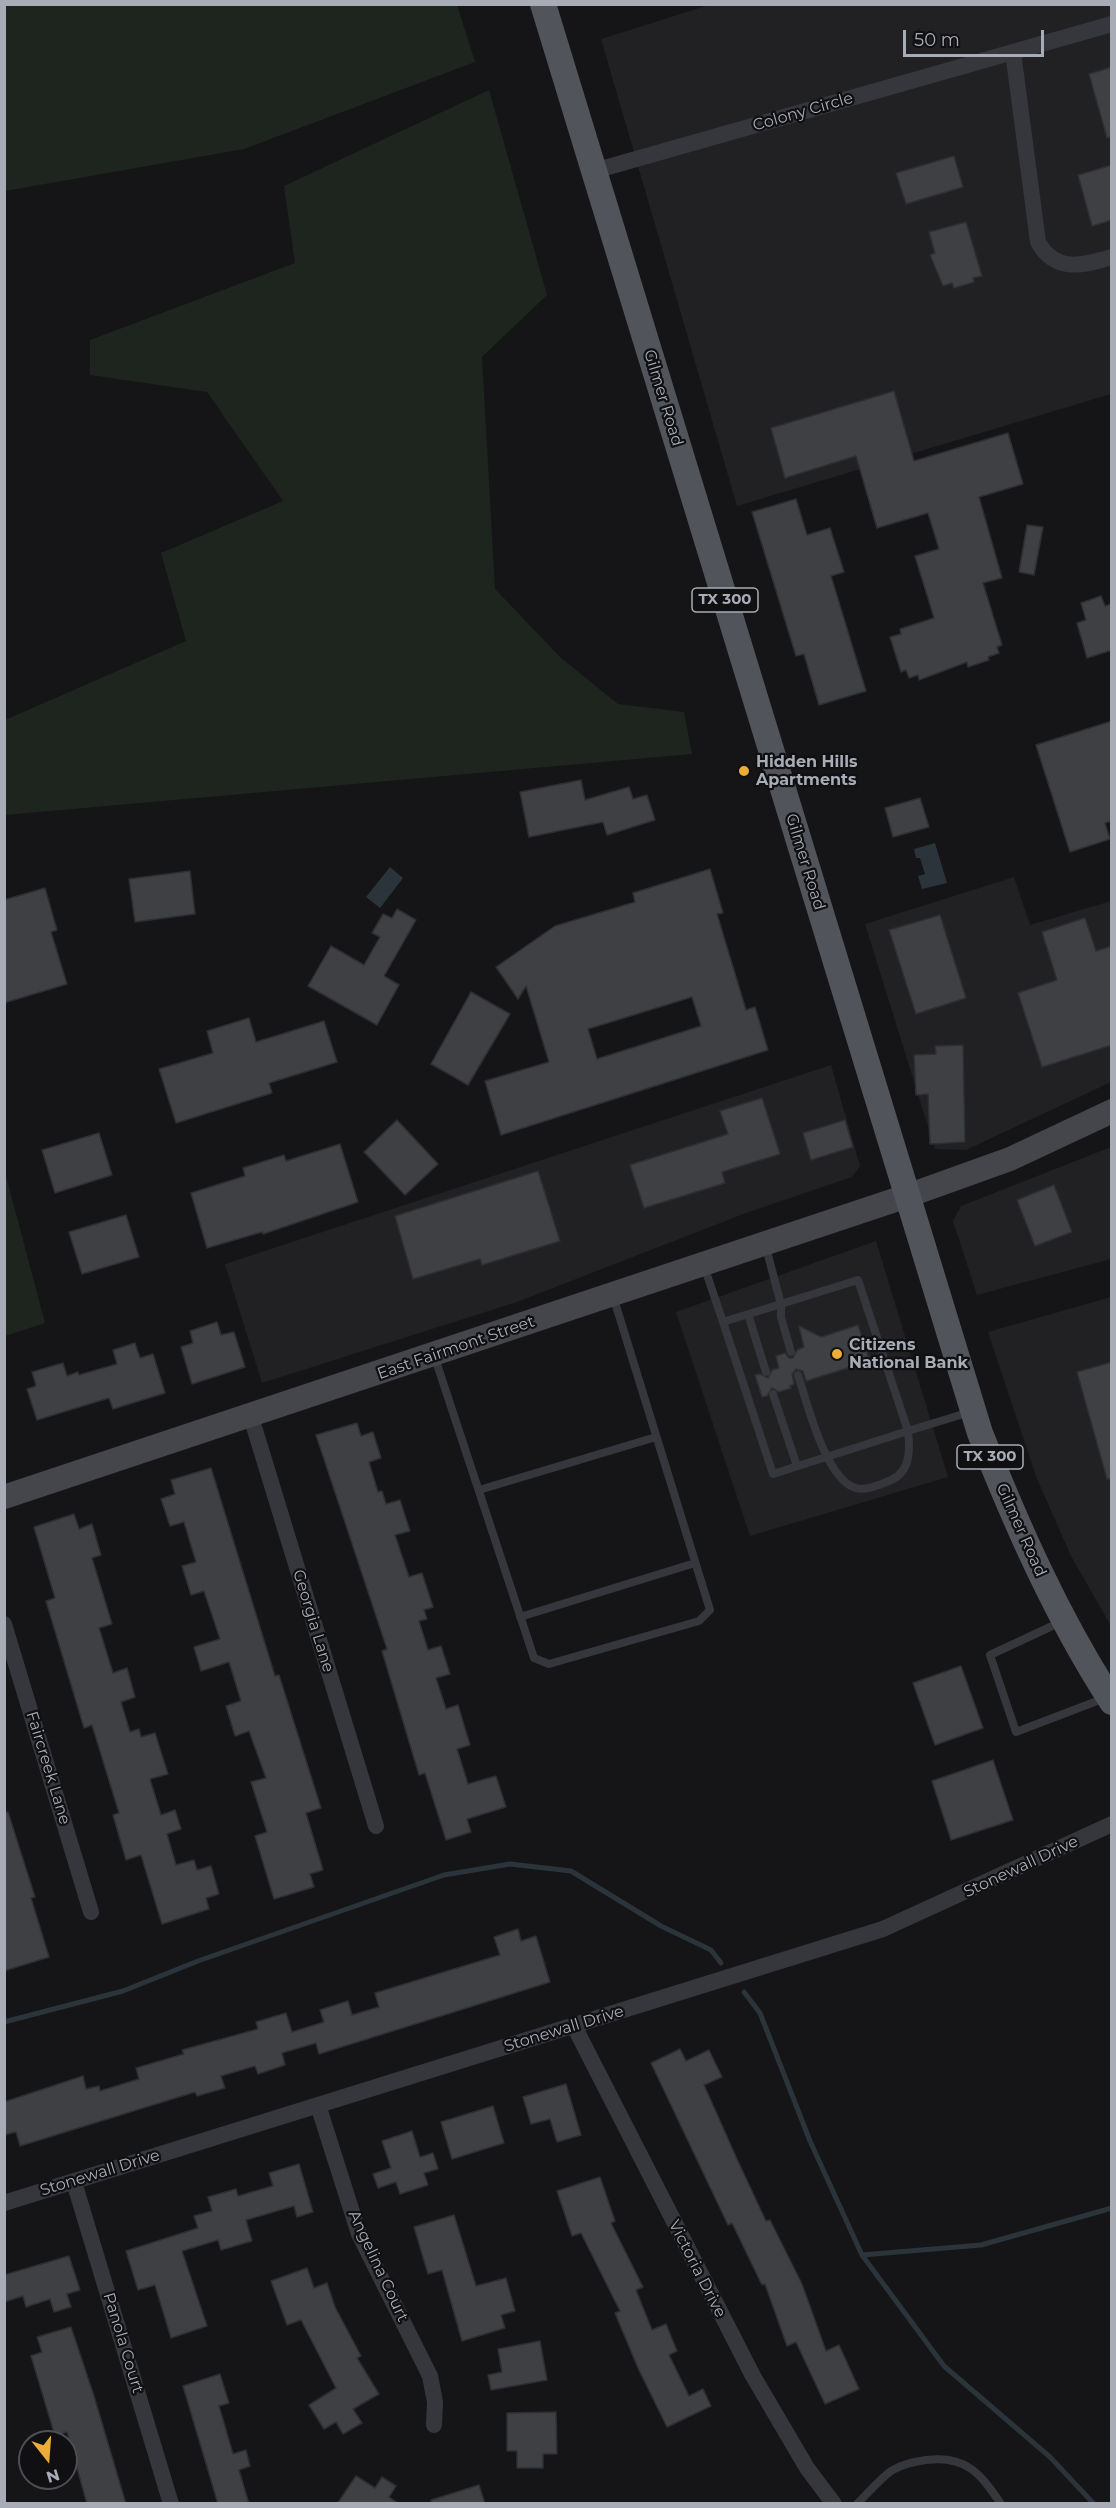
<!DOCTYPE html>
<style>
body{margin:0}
#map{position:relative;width:1116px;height:2508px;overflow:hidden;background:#151517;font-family:Montserrat,sans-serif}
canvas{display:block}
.frame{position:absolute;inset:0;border:6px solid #a7acb7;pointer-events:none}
.north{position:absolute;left:18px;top:2430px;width:60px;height:60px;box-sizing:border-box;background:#101012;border:2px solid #4c4e54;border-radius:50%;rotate:163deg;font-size:16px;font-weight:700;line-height:24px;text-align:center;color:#a7acb7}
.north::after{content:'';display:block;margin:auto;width:21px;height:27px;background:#ecac37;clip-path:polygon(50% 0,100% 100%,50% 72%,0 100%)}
.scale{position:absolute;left:903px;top:30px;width:141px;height:27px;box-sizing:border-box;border:3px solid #a7acb7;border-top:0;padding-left:8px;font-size:18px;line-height:21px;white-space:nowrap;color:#a7acb7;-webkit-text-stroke:4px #101012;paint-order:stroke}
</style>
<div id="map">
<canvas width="1116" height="2508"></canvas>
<div class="frame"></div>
<div class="north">N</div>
<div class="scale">50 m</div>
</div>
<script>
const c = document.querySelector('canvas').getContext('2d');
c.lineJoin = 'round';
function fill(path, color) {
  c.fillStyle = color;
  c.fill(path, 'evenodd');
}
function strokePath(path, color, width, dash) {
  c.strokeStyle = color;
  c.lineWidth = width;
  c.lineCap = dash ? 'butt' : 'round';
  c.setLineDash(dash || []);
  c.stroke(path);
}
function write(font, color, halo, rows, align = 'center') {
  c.font = font + ' Montserrat,sans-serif';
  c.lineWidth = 4.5;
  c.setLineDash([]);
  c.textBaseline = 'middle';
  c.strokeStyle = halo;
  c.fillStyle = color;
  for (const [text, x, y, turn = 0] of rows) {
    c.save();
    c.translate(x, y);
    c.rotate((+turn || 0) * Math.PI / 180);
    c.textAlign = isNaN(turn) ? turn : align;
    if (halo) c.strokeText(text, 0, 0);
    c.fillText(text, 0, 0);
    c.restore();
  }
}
fill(new Path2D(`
 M709,5H1111V394L737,506L601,39Z
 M1014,877L1030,925L1111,901V1082L966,1150L935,1149L865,924Z
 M831,1065L860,1166L852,1177L746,1213L517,1302L262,1383L225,1264Z
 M1111,1147V1259L977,1295L953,1221L961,1206Z
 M876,1241L948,1477L750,1536L676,1312Z
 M1111,1297V1626L1071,1556L1037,1479L988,1332Z`), '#212124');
fill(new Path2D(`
 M5,4L457,5L475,62L244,149L5,191Z
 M489,90L547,295L482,357L495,589L560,657L618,704L684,712L692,754L5,815V720L186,641L161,553L283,501L207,392L90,375V340L295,263L284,186Z
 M5,1172L45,1323L5,1336H4Z`), '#1d251e');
fill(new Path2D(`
 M935,843L947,883L922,889L918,876L925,874L920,858H916L914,849Z
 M390,867L403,878L380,908L366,897Z`), '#2b343a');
strokePath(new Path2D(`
 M744,1992L760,2013L810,2141L862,2255L944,2366L1050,2457L1094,2504
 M4,2022L123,1991L198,1961L444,1875L510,1864L571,1871L661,1926L711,1950L721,1963
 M862,2255L981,2245L1112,2208`), '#2b343a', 5);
const building = new Path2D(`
 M1112,67V137L1107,138L1089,74Z
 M954,156L963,187L906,204L896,173Z
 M1112,165V220L1092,226L1078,175Z
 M966,222L982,276L973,278L974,282L954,288L952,283L943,286L930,255L935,253L929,232Z
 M894,391L914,461L1008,433L1023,484L979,497L1002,578L983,583L1002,645L997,647L999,653L988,657L989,660L968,667L967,662L919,680L918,675L909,678L906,670L901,672L890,637L901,634L900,629L934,618L915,556L939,549L928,513L877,528L856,456L785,478L771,428Z
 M796,499L807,535L830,528L844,572L831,576L866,691L819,705L804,654L796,656L752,512Z
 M1027,525L1043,527L1034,575L1019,572Z
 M1101,596L1105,606L1112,604V650L1087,658L1077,623L1086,620L1081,603Z
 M1112,721V821L1105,823L1110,839L1070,852L1036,745Z
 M581,780L585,800L629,787L633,799L647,795L655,820L607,835L603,822L529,837L520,792Z
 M920,798L929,827L893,837L885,808Z
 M710,869L723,913L717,914L746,1010L755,1007L768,1050L501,1135L485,1081L549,1062L526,986L518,999L496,967L555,926L635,902L633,893ZM692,997L701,1026L597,1059L588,1029Z
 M190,871L195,914L135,922L129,879Z
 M45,888L57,930L51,932L67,984L4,1003V900Z
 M397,909L416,920L384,976L399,985L377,1025L308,986L331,946L364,965L380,937L372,933L383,914L392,918Z
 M940,915L966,998L916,1014L889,930Z
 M1085,918L1096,951L1112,946V1045L1042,1067L1018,993L1057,980L1042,932Z
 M471,992L510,1014L468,1085L431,1064Z
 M249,1018L256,1042L324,1021L337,1062L269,1083L272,1093L176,1123L159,1069L213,1053L207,1031Z
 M963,1045L965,1142L930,1144L928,1094L916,1095L914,1055L936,1054L935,1046Z
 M762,1098L780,1154L722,1172L725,1183L644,1208L630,1165L728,1134L720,1111Z
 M397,1120L438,1164L405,1195L364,1152Z
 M845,1120L853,1147L811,1160L803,1133Z
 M99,1133L112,1175L55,1193L42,1150Z
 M340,1144L358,1202L263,1234L262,1232L207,1248L191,1193L245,1176L243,1168L284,1155L286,1161Z
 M538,1171L560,1241L482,1265L480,1259L413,1279L395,1216Z
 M1054,1185L1072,1232L1035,1246L1017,1200Z
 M126,1215L139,1257L82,1274L69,1232Z
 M217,1322L221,1335L234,1332L245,1367L192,1384L181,1347L193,1343L190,1331Z
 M858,1325L870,1361L806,1381L803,1371L796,1369L792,1374L794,1384L790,1386L791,1388L779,1392L772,1388L767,1396L762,1397L755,1375L760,1374L768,1378L772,1370L779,1368L776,1356L785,1353L789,1358H793L797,1350L804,1347L799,1326L821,1337Z
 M135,1343L140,1358L153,1354L165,1393L113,1409L109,1398L37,1420L27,1389L36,1386L32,1372L63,1363L67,1376L78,1372L79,1375L117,1364L113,1350Z
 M1112,1362V1479H1107L1077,1372Z
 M357,1423L361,1436L373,1432L381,1458L369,1462L378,1492L382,1491L386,1504L400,1500L410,1531L395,1535L409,1577L422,1573L433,1607L424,1610L427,1619L419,1621L428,1650L441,1646L450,1674L436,1678L446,1709L458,1705L470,1745L457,1749L468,1784L496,1776L506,1807L467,1819L471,1832L446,1840L425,1773L419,1775L382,1651L387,1649L316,1435Z
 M211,1468L275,1676L279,1675L321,1808L306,1813L323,1870L310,1874L314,1887L274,1899L255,1836L267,1832L251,1782L266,1778L249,1731L235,1736L226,1706L241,1701L229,1662L201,1671L194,1647L220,1639L204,1591L191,1595L182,1566L196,1562L184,1522L170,1526L161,1499L175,1494L171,1480Z
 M74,1514L79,1529L92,1524L101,1555L92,1558L112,1624L99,1628L113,1673L127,1668L135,1697L121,1702L130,1732L139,1729L141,1737L155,1733L168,1774L150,1779L161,1815L175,1810L181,1829L167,1834L176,1865L194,1860L197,1870L211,1866L219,1894L206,1898L209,1909L162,1924L141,1855L126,1860L113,1815L119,1813L92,1725L84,1728L46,1601L55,1598L34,1527Z
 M961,1666L983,1728L935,1745L913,1683Z
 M993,1760L1013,1820L951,1840L932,1781Z
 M4,1812H8L35,1897L31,1898L49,1957L4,1971Z
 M518,1929L521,1941L536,1936L550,1982L319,2054L316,2043L282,2053L285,2065L258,2074L255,2066L221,2076L225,2088L197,2096L195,2092L20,2146L16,2132L4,2135V2102L83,2076L86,2089L99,2086L100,2091L139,2079L136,2068L184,2054L182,2050L258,2029L256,2022L286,2013L292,2032L324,2022L320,2010L348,2001L352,2015L379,2007L375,1993L500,1955L494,1937Z
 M680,2049L686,2061L709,2050L722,2077L704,2085L737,2159L766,2221L770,2220L802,2284L826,2351L839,2345L859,2389L825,2404L796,2342L787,2346L765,2284L762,2285L732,2223L728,2225L651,2063Z
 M566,2084L581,2135L557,2142L550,2119L531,2124L523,2097Z
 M493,2106L504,2143L452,2159L441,2122Z
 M412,2131L420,2157L433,2153L438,2169L424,2173L428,2185L400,2194L396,2182L378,2188L373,2174L391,2168L382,2141Z
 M299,2164L313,2212L297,2217L294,2206L246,2220L252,2241L221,2250L218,2240L182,2251L207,2326L171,2338L155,2285L138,2290L126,2251L198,2228L194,2216L212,2211L208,2197L236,2189L238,2196L273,2186L269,2173Z
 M600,2177L615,2221L611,2223L643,2287L636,2290L652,2330L666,2324L677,2351L669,2355L689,2396L703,2389L711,2406L667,2427L638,2368L615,2313L620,2311L581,2233L572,2236L557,2191Z
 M454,2215L476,2286L506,2278L515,2311L501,2315L505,2328L462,2341L442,2270L428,2274L414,2227Z
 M69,2256L80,2290L67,2294L71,2307L54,2312L50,2299L26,2307L23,2296L4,2302V2275Z
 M307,2268L314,2288L327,2283L335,2307L361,2356L357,2358L379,2394L353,2409L362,2423L343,2434L336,2422L324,2429L309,2405L336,2388L301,2320L287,2325L271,2281Z
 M71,2327L94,2396L126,2504H87L67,2432L55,2436L31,2356L42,2352L37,2337Z
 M540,2341L547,2380L491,2390L488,2375L502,2372L498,2349Z
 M220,2374L229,2403L219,2406L233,2454L246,2450L250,2466L239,2470L249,2504H218L183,2386Z
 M556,2412L557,2454H543V2468H517V2451H507V2413Z
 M356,2476L375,2488L382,2477L396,2486L389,2497L399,2504H337Z
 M479,2485L485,2504H431V2500Z`);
fill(building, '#3f4044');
strokePath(building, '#2f2f33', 1.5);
strokePath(new Path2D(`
 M704,1266L723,1322L781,1304L765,1244
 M748,1314L766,1372
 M723,1322L773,1474C818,1460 863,1445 908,1431C910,1448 911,1472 891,1480C881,1484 867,1491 856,1488C826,1481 807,1402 798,1375
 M791,1352L781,1317V1304L858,1280L908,1431L970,1412
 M434,1355L534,1658L549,1664L699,1621L710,1610L613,1296
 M773,1394L797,1466
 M479,1490L656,1437
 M520,1617L695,1563
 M1063,1621L990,1655L1016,1732L1105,1698
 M857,2504C868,2493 879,2480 891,2471C902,2464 914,2462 926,2460C966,2455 980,2473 1001,2504`), '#36373c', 8);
strokePath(new Path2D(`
 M1112,24L1013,52L1038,242C1055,273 1083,266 1112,257
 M594,171L1013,52
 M251,1417L376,1826
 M4,1624L91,1912
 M574,2026L753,2376L807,2468L834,2504
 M318,2105L359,2234L430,2376L435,2402L434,2425
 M74,2182L171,2504
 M4,2203L883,1929L1112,1824`), '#36373c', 16);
strokePath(new Path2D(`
 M4,1497L907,1196L1010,1159L1112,1111`), '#44464c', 24);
strokePath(new Path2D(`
 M543,4L980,1433C1017,1526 1057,1617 1112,1702`), '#52545b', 26);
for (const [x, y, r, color] of [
 [744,771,6,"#ecac37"],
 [837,1354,6,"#ecac37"]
]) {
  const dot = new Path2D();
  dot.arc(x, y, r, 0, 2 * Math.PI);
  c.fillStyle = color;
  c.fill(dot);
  strokePath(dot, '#101012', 2);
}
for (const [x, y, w] of [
 [725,600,66],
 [990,1457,66]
]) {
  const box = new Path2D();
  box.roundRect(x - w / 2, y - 12, w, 24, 4.5);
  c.fillStyle = '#101012';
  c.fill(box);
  strokePath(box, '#a7acb7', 1.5);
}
write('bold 15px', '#a7acb7', null, [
 ["TX 300",725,600],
 ["TX 300",990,1457]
]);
write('16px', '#a7acb7', '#101012', [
 ["Colony Circle",803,112,-16],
 ["Gilmer Road",663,398,73],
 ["Gilmer Road",805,862,73],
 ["East Fairmont Street",456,1348,-19],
 ["Gilmer Road",1021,1530,66],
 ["Georgia Lane",313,1621,73],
 ["Faircreek Lane",48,1768,73],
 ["Stonewall Drive",1021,1867,-25],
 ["Stonewall Drive",564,2029,-17],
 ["Stonewall Drive",100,2173,-17],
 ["Angelina Court",378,2266,65],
 ["Victoria Drive",697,2269,63],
 ["Panola Court",123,2343,73]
]);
write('bold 16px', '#a7acb7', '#101012', [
 ["Hidden Hills",756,762],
 ["Apartments",756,780],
 ["Citizens",849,1345],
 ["National Bank",849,1363]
], 'left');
</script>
